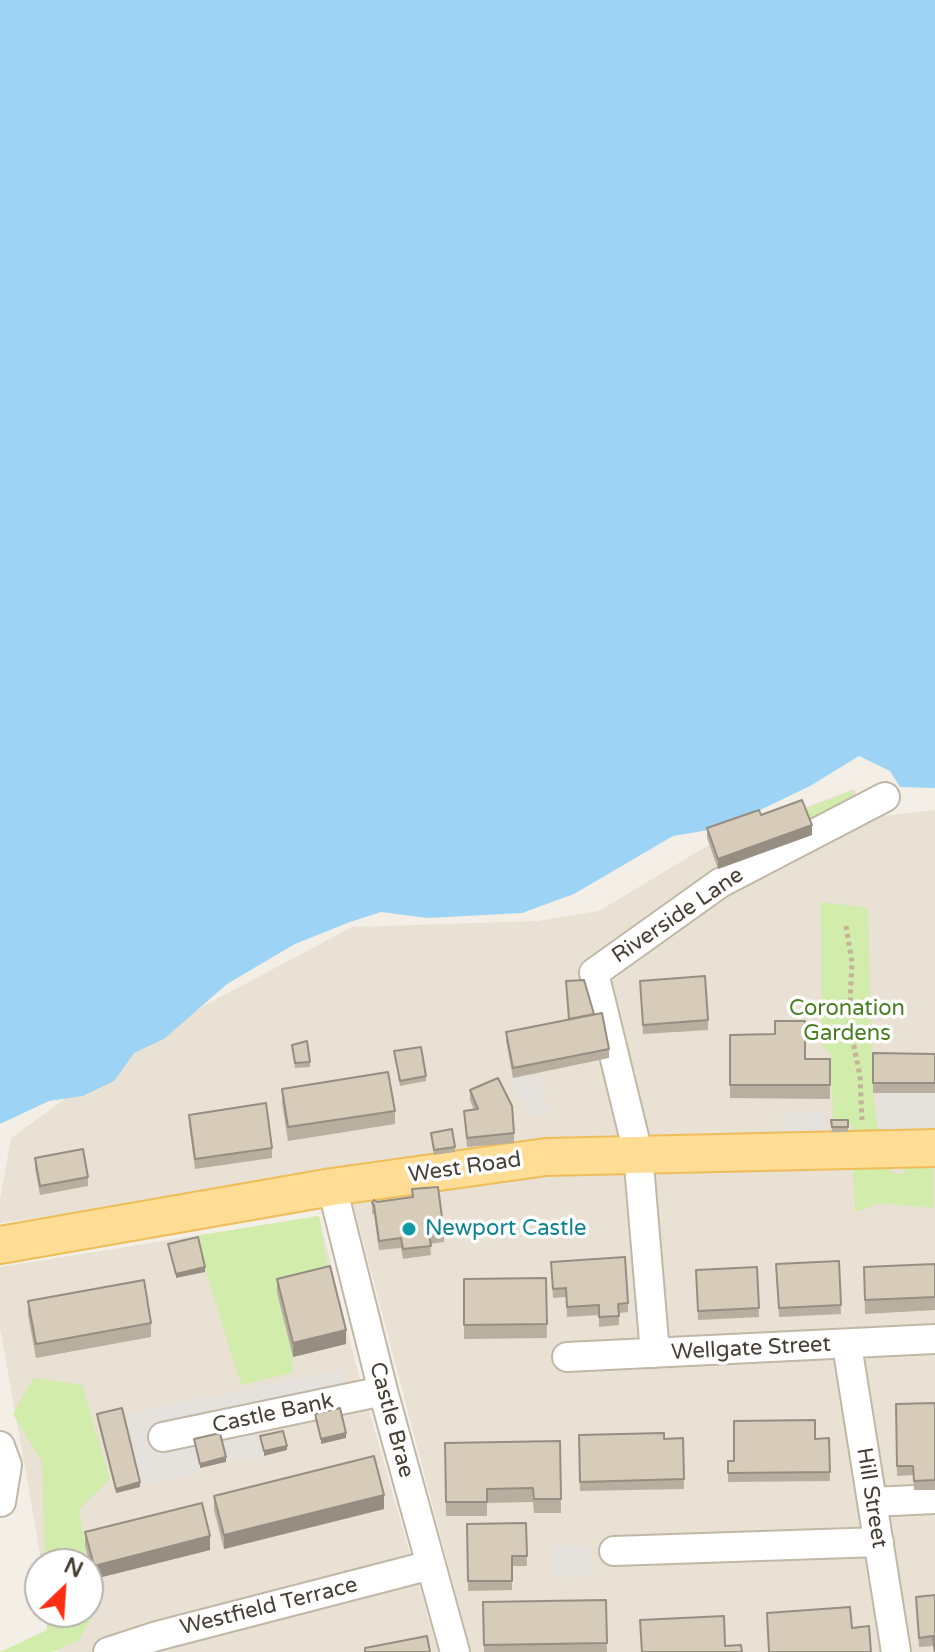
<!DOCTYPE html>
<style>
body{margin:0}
#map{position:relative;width:935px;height:1652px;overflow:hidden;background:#f4efe6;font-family:"Varela Round",sans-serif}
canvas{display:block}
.north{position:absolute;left:24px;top:1548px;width:80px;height:80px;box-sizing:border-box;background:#fff;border:2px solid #b6b2ae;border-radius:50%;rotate:25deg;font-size:22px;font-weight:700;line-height:32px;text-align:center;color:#483f34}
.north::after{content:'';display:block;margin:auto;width:28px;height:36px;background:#ff2e12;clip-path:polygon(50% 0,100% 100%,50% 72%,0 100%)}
</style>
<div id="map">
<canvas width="935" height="1652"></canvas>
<div class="north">N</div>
</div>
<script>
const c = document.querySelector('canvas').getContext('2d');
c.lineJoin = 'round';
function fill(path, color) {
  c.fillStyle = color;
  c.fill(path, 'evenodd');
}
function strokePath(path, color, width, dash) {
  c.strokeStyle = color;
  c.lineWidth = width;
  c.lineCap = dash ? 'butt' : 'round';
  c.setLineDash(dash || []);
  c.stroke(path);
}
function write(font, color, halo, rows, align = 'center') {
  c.font = font + ' "Varela Round",sans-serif';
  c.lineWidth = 7;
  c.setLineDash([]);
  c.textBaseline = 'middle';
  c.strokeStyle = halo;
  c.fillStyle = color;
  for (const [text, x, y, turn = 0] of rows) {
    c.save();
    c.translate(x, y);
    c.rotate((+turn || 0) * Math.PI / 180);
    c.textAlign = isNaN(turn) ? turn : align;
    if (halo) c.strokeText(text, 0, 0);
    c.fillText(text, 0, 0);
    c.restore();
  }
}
fill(new Path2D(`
 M855,789L865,818L935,810V1652H471L353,1203L351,1175L0,1223V1199L11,1138L164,1027L352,927L537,921L599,911L722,837Z
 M319,1216L355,1361L438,1652H58L51,1612H88V1564H42L0,1328V1267Z`), '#e9e1d3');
fill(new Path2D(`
 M853,790L852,801L809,828L803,810Z
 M821,902L868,908L873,1093L878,1132L852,1131V1124L833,1125L831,1054L822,1046Z
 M853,1164H889L892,1173L903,1174L905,1164H934V1208L880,1203L855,1212Z
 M319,1216L330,1280L277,1294L293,1357L292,1373L241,1385L195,1236Z
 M33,1378L82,1385L110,1479L79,1509L96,1610L79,1640L52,1652H0L47,1630V1612H88V1564H45L42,1462L13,1414Z`), '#d1ecab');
fill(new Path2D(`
 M541,1072L548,1117L525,1114V1101L517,1100L513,1078Z
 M879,1093H935V1130L878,1132Z
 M825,1111L826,1132L783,1134L781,1112Z
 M340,1369L348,1398L194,1444L201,1473L140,1487L127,1414Z
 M257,1431L264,1456L226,1462L220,1438Z
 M551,1546H588L594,1575L552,1578Z`), '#e5e2de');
fill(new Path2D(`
 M0,0H935V788L900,787L890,771L859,756L810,786L752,814L709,830L673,836L574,894L522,913L428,918L381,912L350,922L295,944L227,984L164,1039L134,1053L114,1081L83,1096L49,1101L0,1124Z`), '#9dd4f6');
const minor = new Path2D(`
 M332,1187L383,1391L455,1652
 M847,1345L896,1652
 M655,1353L638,1153L594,973L720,883L885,797
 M567,1357L935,1339
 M163,1437L383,1391
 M0,1446L7,1465L1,1502
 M872,1502L935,1499
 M614,1551L879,1542
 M108,1652L157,1636L431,1565`);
const major = new Path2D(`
 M0,1245L332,1187L546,1157L935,1148`);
strokePath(minor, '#c1b7a7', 32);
strokePath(major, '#eebd5a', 40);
strokePath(new Path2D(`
 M846,926L852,962L849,1022L860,1076L862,1120`), '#c4b397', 5, [4, 4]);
strokePath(minor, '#fff', 28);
strokePath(major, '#ffdd94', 36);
fill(new Path2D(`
 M761,815L812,835L718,869L707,838V828Z
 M640,981L708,1020V1030L643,1034Z
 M594,1014L609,1049V1058L513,1078L506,1041V1032Z
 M730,1035L805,1059H830V1099L730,1098Z
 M292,1045L310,1062V1067L295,1068Z
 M394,1051L426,1076V1081L400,1086Z
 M873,1053L935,1054V1093H873Z
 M282,1089L395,1111V1124L288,1141L282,1103Z
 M470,1090L514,1133V1143L467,1147L464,1111L474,1110L470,1100Z
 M189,1115L272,1148V1158L195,1169L189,1124Z
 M831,1120H848V1132H832Z
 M431,1133L455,1147V1152L434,1155Z
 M35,1158L88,1177V1186L40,1195L35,1168Z
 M412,1189L444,1233V1242L430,1244L431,1255L403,1259L401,1248L379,1250L374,1215L372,1213V1203L412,1197Z
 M839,1261L841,1314L779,1317L776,1273Z
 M551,1262L628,1303V1312L619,1313V1325L599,1327V1315L567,1317L566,1297L553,1298Z
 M935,1264V1310L865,1314L864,1267Z
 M757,1267L759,1317L698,1320L696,1270Z
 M546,1278L547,1338L464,1339V1279Z
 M277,1279L346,1344L293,1357L277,1293Z
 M28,1301L151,1323V1337L36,1358L28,1315Z
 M935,1403V1490H914L913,1475L897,1476L896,1404Z
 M97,1414L140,1487L116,1493L97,1419Z
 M579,1435L664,1439L683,1438L684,1489L580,1491Z
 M829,1438L830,1481L728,1482V1461H734L815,1439Z
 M560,1441L561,1513H534L533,1502L487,1503V1516H446L445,1443Z
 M214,1496L384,1509L224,1549L214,1510Z
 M526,1523L527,1566H512V1590L468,1591L467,1524Z
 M85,1532L210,1550L94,1579L85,1546Z
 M935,1595V1652H934L933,1646L919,1647L916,1597Z
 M606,1600L607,1652H484L483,1602Z`), '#b9afa0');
fill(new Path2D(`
 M812,825V835L718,869V859Z
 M205,1267V1272L176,1278V1274Z
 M346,1330V1344L293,1357V1343Z
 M346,1433V1438L321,1444V1439Z
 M287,1446V1450L264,1456V1451Z
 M226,1457V1462L200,1468V1464Z
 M140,1482V1487L116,1493V1489Z
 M384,1495V1509L224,1549V1535Z
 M210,1536V1550L94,1579V1566Z`), '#968e82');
const building = new Path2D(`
 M802,800L812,825L718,859L707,828L759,810L761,815Z
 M705,976L708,1020L643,1025L640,981Z
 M584,980L594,1014L569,1019L566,981Z
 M602,1013L609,1049L513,1068L506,1032Z
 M775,1021H805V1059H830V1085H730V1035L775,1034Z
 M307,1041L310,1062L295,1063L292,1045Z
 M421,1047L426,1076L400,1081L394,1051Z
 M873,1053L935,1054V1083H873Z
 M388,1072L395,1111L288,1127L282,1089Z
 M498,1078L512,1106L514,1133L467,1138L464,1111L478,1109L470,1090Z
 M266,1103L272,1148L195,1159L189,1115Z
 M831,1120H848V1127H832Z
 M452,1129L455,1147L434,1150L431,1133Z
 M83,1149L88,1177L40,1186L35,1158Z
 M438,1187L444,1233L429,1234L431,1246L403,1249L401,1238L379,1241L374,1205L372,1203L374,1200L377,1202L413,1197L412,1189Z
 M198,1237L205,1267L176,1274L168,1244Z
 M625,1257L628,1303L618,1304L619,1316L599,1317V1305L567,1307L566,1288L553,1289L551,1262Z
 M839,1261L841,1305L779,1308L776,1264Z
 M935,1264V1297L865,1300L864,1267Z
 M330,1266L346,1330L293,1343L277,1279Z
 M757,1267L759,1308L698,1311L696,1270Z
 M546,1278L547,1324L464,1325V1279Z
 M144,1280L151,1323L36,1344L28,1301Z
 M935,1403V1480L914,1481L913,1466H897L896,1404Z
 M122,1408L140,1482L116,1489L97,1414Z
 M340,1408L346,1433L321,1439L315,1414Z
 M815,1420V1439L829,1438L830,1472L728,1473V1461H734V1421Z
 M283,1431L287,1446L264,1451L260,1436Z
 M220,1433L226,1457L200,1464L194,1439Z
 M664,1433V1439L683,1438L684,1479L580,1482L579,1435Z
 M560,1441L561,1499H534L533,1488L487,1489V1502H446L445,1443Z
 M374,1456L384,1495L224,1535L214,1496Z
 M202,1503L210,1536L94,1566L85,1532Z
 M526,1523L527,1556H512V1581H468L467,1524Z
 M935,1595V1652L933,1636L919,1638L916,1597Z
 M606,1600L607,1643L484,1645L483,1602Z
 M850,1607L852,1628L869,1626L871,1652H769L767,1613Z
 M724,1616L725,1646L741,1645L742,1652H642L640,1620Z
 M427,1636L430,1652H365V1648Z`);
fill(building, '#d7cbba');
strokePath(building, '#968e82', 2);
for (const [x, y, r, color] of [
 [409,1229,8,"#0f9aa8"]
]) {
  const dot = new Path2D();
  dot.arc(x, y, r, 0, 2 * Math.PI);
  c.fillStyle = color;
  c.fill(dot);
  strokePath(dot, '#fff', 3);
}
write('22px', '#483f34', '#fff', [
 ["Riverside Lane",678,916,-34],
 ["West Road",465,1168,-8],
 ["Wellgate Street",751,1349,-3],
 ["Castle Bank",273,1414,-12],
 ["Castle Brae",391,1420,75],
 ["Hill Street",871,1498,81],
 ["Westfield Terrace",269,1607,-14]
]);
write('22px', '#487e23', '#fff', [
 ["Coronation",847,1009],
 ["Gardens",847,1034]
]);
write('22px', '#0d838f', '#fff', [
 ["Newport Castle",425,1229]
], 'left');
</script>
